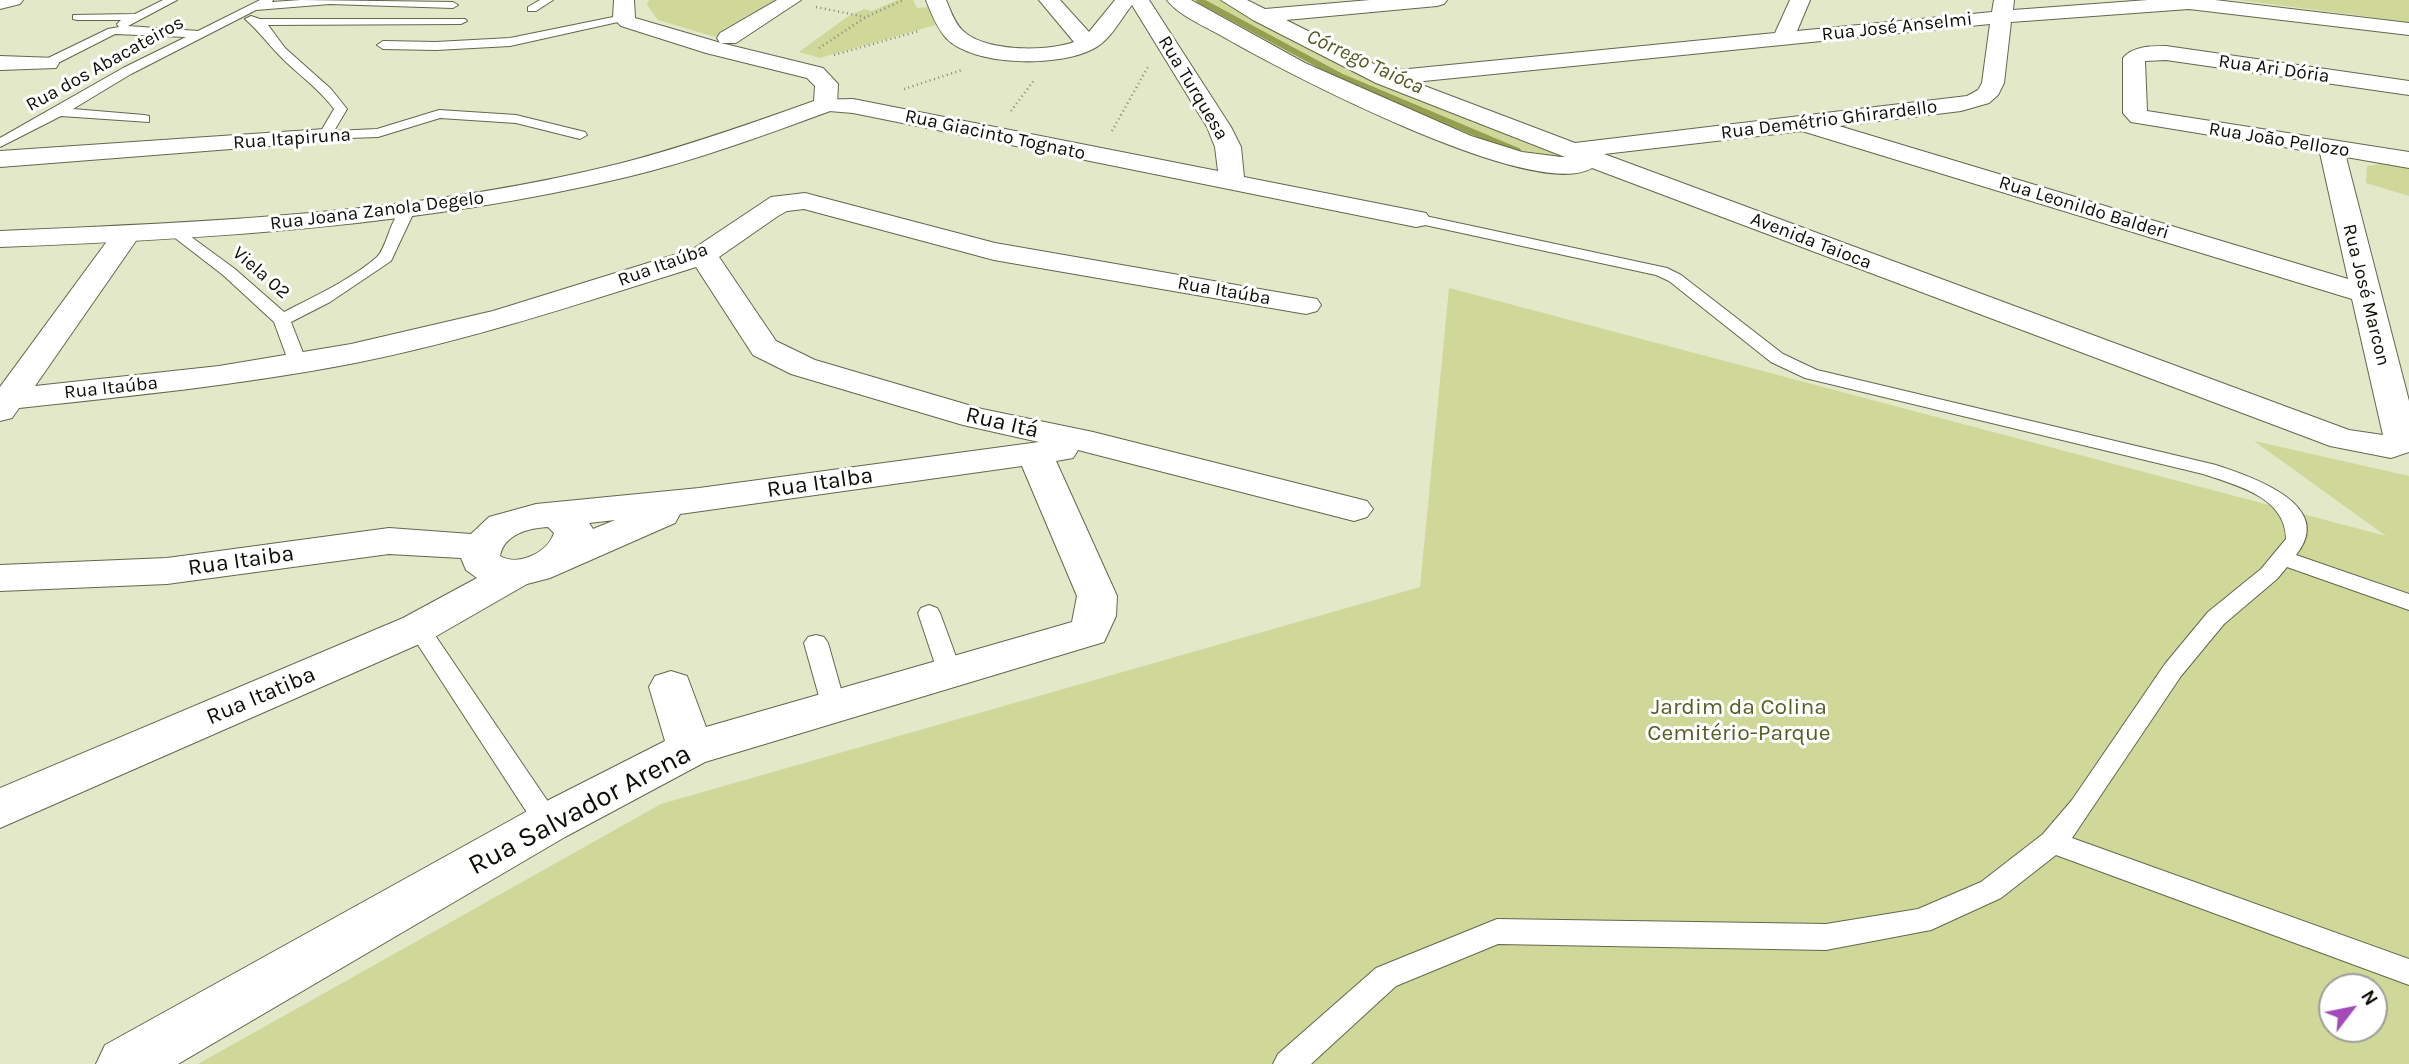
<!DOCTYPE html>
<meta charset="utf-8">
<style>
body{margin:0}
#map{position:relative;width:2409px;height:1064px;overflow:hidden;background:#e3e8c9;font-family:Karla,sans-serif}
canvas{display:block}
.north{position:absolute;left:2318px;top:973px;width:70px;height:70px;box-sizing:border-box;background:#fff;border:2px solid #9e9e9b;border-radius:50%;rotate:58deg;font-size:19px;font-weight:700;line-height:28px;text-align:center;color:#0c0d04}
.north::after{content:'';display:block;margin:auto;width:24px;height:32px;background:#a44bb8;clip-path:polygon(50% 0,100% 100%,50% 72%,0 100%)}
</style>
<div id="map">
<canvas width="2409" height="1064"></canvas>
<div class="north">N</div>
</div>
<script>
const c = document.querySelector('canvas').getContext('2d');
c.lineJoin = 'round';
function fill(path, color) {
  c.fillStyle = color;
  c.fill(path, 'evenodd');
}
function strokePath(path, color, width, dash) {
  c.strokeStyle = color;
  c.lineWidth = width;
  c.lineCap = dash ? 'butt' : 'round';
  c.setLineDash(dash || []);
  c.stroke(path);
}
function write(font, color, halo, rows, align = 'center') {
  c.font = font + ' Karla,sans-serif';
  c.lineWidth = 6;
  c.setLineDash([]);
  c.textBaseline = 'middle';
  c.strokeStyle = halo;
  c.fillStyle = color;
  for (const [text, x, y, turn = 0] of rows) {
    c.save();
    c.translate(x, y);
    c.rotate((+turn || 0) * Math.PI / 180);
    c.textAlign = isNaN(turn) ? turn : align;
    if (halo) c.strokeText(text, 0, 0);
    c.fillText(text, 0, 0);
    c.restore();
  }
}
fill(new Path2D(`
 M649,0H782L715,37L658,20L647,5Z
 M898,0H913L917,8L931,7L939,24L820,58L799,52L847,17L864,9L871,11Z
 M1202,0H1221C1330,63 1445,112 1563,157C1530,156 1506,147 1475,136C1379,103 1288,53 1202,0Z
 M2238,0H2409V22Z
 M2381,164L2409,167V196L2366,183L2367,166Z
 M1449,288L2386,536L2254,441L2409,476V1064H198L661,804L1420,587ZM2332,987H2374V1029H2332Z`), '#cfd899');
strokePath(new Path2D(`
 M1199,0L1340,76L1518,151`), '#959f50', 6);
const service = new Path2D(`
 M163,0H177L128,26L198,31L260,0H273L272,2L301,0L453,2L458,5L453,8L330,4L256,10L131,74L73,109L144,115L149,116V122L61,116L0,147V138L123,68L186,37L115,34L52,66H44V60L108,29L119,27L117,24L121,20H77L73,19V15L135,14Z
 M540,0H553L536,11H528V7Z
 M623,15L629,18L627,20L510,46L436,50L383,49L377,45L383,41L436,42L510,38Z
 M251,16L260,19H465L467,21L461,24L268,25L285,48L331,89L347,109L334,131L377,129L439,110L516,115L585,132L587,135L580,139L516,123L440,118L378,137L320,139L318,136L334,109C319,88 297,74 279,55C266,42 260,32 245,19Z
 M407,208L414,212L391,261L330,302L291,322L307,363L298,368L289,363L274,322L223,275L166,231L174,226L179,228L235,269L284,312C313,297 352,279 377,257C389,245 390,212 407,208Z
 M1416,214L1667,268L1681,275L1783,354L1817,370L2216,465C2252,477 2337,505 2296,555L2409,594V610L2287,567L2277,579L2224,624L2181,676L2072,838L2409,959V985L2056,855L2001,898L1931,930L1826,950L1498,944L1396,986L1311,1064H1273L1278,1054L1376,968L1497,919L1826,924L1918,909L1981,882L2043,834L2072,800L2165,664L2208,612L2261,569L2286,539C2286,497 2236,485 2203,474L1805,378L1771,362L1669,281L1656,275L1411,222L1408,219Z
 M929,605L937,608L940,613L962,673L958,679L950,682L942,679L938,673L918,613L921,608Z
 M418,620L426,622L557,815L561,823L557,831L548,834L539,831L407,628L410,622Z
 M816,635L824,637L828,643L846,707L843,713L834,716L825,713L822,707L804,643L808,637Z`);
const minor = new Path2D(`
 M0,0H23L20,4L0,9Z
 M777,0H801L736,43H720L717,38L720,33Z
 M926,0H946C950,9 954,22 962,30C984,52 1046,52 1074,42L1039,0H1060L1089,32L1115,0H1149L1231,127L1241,147L1244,177L1416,211L1426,213L1430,219L1426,225L1416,227L853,113L817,110L813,105L817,100L853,99L1218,171L1215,147L1207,127L1132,5C1120,20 1110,41 1093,49C1059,67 974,67 946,38C937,28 931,13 926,0Z
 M1167,0H1191L1305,63L1471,136L1522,152L1561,157H1565L1376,83L1253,20L1221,0H1247L1265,9L1370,0H1447L1444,4L1437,6L1286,20L1388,71L1775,33L1790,0H1810L1797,31L1992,12L1994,0H2014L2013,10L2148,0H2215L2409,23V35L2189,9L2011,22L2004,83L1998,95L1989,103L1961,111L1839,126L2348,279L2320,153L2131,122L2123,113V58C2133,46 2151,46 2166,46L2409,81V95L2166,60L2145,61L2147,111L2409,152V168L2346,157L2409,401V452L2391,458L2330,446L1592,168C1534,203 1280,70 1220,35C1204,26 1178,15 1167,0ZM1990,24L1982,83L1978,90L1967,96L1575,143L1414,82ZM1802,131L2352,299L2383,435L2349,430L1604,154Z
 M0,56L56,58L59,63L56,68L0,70Z
 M325,129L334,131L337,136L334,141L0,167V151Z
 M805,193L995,243L1317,299L1321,305L1317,311L1306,314L994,260L804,209L787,211L778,216L719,257L776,341L815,360L982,409L1093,432L1367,501L1373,509L1367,517L1354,521L1078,450L1073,458L1056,461L1117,596L1116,616L1104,642L705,762L565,837L178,1064H96L105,1045L531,809L665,741L649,687L655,676L671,671L687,676L706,727L1072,622L1077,596L1022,466L680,514L675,523L550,578L527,584L433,638L0,828V788L403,618L477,578L466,570L461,558L389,554L167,584L0,591V565L167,558L389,528L471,534L489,517L536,504L699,488L1039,442L963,425L791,374L753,355L696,267C582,303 468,341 350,364C240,385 130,396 19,408L12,418L0,421V387L116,229L126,227L136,229L140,235L35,386L219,366L351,344L493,311L693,249L771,197ZM615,520L593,529L589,523ZM548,527L554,533C548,552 519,567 500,556C504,534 529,528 548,527Z`);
const tertiary = new Path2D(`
 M614,0H634L635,18L721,43L823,68L838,84L837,105L833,110C765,135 697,160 627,177C421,226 211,239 0,247V231C208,222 419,214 622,163C687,146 750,124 814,101L815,86L807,78L706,53L621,26L613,18Z`);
strokePath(service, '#63674d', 2);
strokePath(minor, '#63674d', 2);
strokePath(tertiary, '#63674d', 2);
strokePath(new Path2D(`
 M816,7L865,17
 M819,48L866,17L903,0
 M834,55L919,31
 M904,89L962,70
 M1011,111L1035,79
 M1112,131L1149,65`), '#878a75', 2.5, [1, 3.5]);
fill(service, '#fff');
fill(minor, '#fff');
fill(tertiary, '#fff');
write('19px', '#0c0d04', '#fff', [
 ["Rua José Anselmi",1897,27,-6],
 ["Rua dos Abacateiros",105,64,-29],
 ["Rua Ari Dória",2274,69,8],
 ["Rua Turquesa",1193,88,59],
 ["Rua Demétrio Ghirardello",1829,120,-7],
 ["Rua Giacinto Tognato",995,135,12],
 ["Rua Itapiruna",292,139,-4],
 ["Rua João Pellozo",2279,140,9],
 ["Rua Leonildo Balderi",2084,208,17],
 ["Rua Joana Zanola Degelo",377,211,-7],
 ["Avenida Taioca",1811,241,21],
 ["Rua Itaúba",663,265,-20],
 ["Viela 02",261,273,41],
 ["Rua Itaúba",1224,291,10],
 ["Rua José Marcon",2366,295,76],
 ["Rua Itaúba",111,388,-6]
]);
write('italic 21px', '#53591f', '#fff', [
 ["Córrego Taióca",1365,62,25]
]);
write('23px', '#0c0d04', '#fff', [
 ["Rua Itá",1002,423,13],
 ["Rua Italba",820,483,-8],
 ["Rua Itaiba",241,561,-8],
 ["Rua Itatiba",261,696,-23]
]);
write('23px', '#565d23', '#fff', [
 ["Jardim da Colina",1739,707],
 ["Cemitério-Parque",1739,733]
]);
write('28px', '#0c0d04', '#fff', [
 ["Rua Salvador Arena",580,810,-28]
]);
</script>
